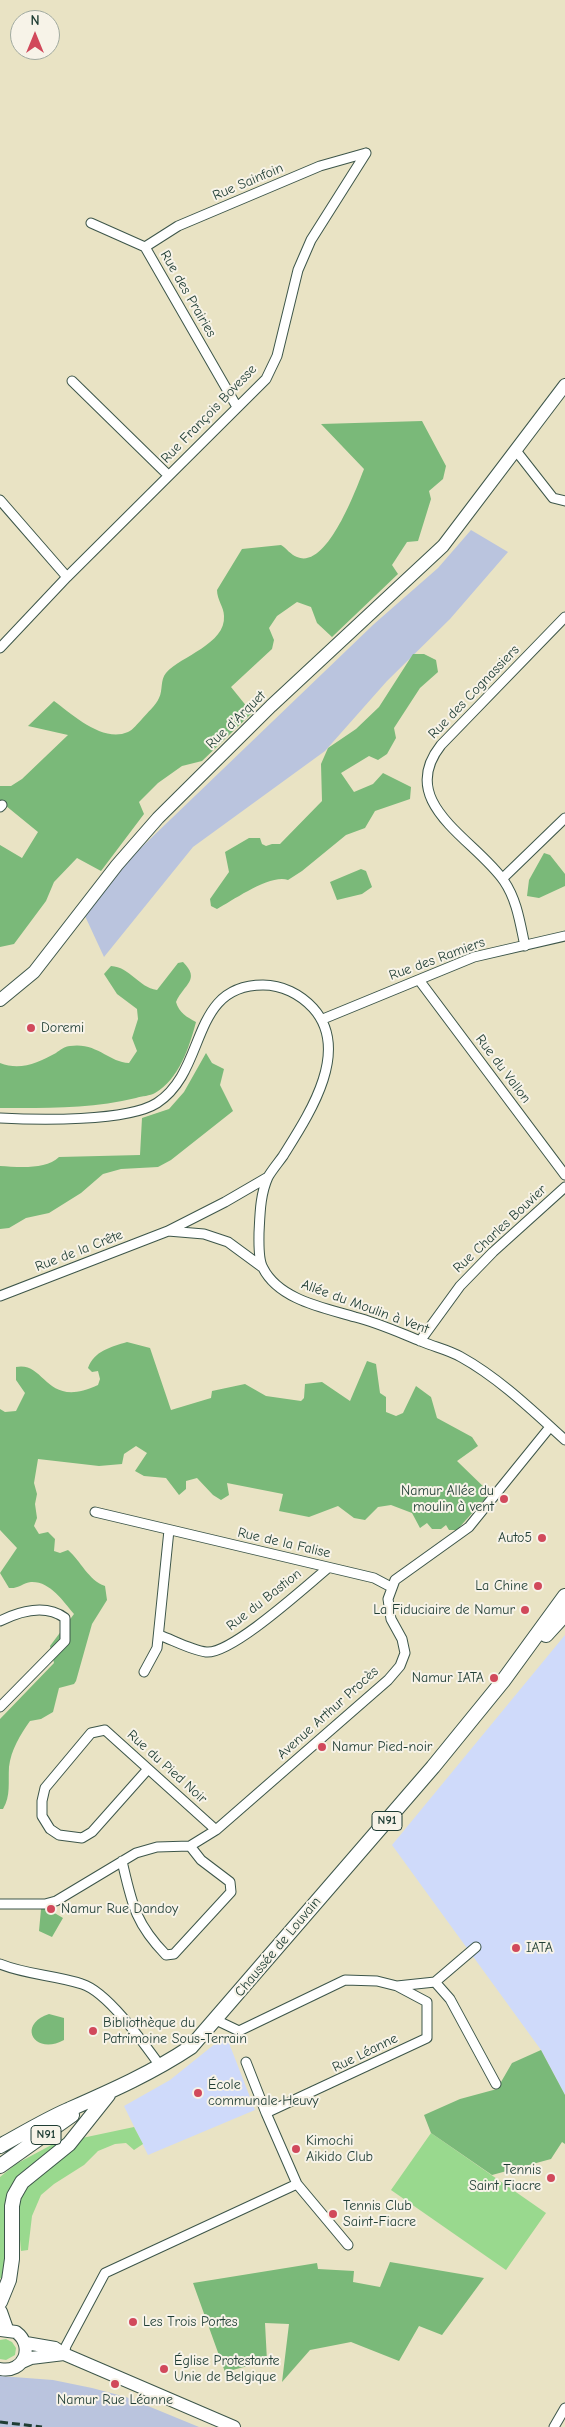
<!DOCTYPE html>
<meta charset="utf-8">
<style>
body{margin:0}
#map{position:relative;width:565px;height:2427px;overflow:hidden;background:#e9e3c4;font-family:"Comic Neue",sans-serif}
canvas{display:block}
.north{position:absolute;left:10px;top:10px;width:50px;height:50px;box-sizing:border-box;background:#f7f3e8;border:1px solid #a1aaa0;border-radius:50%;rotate:0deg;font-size:14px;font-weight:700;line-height:20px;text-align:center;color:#1f3d34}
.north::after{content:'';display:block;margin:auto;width:18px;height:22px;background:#d1495b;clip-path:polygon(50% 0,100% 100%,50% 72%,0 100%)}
</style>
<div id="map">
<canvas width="565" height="2427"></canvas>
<div class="north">N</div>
</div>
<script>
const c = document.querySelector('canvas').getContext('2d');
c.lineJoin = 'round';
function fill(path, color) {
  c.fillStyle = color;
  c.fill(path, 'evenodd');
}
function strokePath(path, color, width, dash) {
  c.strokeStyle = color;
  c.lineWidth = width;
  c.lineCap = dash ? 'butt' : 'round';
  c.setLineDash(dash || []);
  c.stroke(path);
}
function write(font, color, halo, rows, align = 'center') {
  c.font = font + ' "Comic Neue",sans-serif';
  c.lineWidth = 4;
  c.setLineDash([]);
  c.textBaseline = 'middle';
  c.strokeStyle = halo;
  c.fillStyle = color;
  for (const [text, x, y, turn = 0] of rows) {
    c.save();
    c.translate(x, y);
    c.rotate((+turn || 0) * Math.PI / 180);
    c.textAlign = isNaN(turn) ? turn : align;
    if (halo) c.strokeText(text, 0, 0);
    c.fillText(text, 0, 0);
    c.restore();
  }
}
fill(new Path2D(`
 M565,1635V2095L541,2050L392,1845Z
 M221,2039L229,2043L255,2110L148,2155L124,2106L170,2080Z`), '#cfdafa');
fill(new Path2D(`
 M471,530L508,552L450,619L387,681L325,751L193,847L104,957L85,916L121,867L374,624L438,568Z
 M0,2376L53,2380L92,2388L126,2397L199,2427H0Z`), '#bac4de');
fill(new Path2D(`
 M134,2127L143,2144L134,2150L126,2143L115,2144L98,2151L84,2165L54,2184L41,2195L32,2216L28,2250L21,2251L17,2205L22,2192L31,2182L82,2138Z
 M431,2133L546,2213L506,2270L391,2190Z
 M68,2136L27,2172L8,2233L4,2279L0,2278V2177L16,2164Z
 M6,2339L12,2342L16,2348L15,2355L6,2360L0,2359V2340Z`), '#99d98e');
fill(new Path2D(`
 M422,421L446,466L443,479L429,491L431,499L418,541L407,542L392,565L398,574L332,637L317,623L311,607L297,602L277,616L269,628L274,640L272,649L231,687L252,713L202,761L182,766L158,783L139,802L144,814L101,871L77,858L54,882L46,901L14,944L0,947V845L22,858L38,832L0,801V786H11L22,779L68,735L28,726L54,701C73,715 103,743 128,732C133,730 138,723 142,719C147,713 156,705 159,698C163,690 160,680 166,673C181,656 226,644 224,616C224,607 217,600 217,590L242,549L281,545C286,548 291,555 297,557C327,570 356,489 364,469L321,424Z
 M413,654H424L436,660L438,672L420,688L394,728L396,738L387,754L378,760L369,756L341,773L354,792L373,784L383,773L411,787L410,799L375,811L365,828L346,835L302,871L288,880C270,874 234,900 217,909L211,906L210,899L229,872L225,852L249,838H260L262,844L266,846L272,844H280L322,801L321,764L328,748L356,729L379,707Z
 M544,853L550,855L565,874V886L539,898L527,896L529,880Z
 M361,869L366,871L372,887L362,894L337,900L330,882Z
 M183,962C201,980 184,984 176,1002C179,1013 187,1017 196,1022C189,1048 179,1079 155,1093C150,1096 142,1096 136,1098C92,1109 45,1108 0,1108V1063C20,1071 38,1063 56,1053C60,1050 65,1046 70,1046C97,1042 108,1062 129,1063L137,1051L132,1038L138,1019L137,1009L117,994L104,974L111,966C130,967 138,987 157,990L178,963Z
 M206,1053L212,1063L224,1069L220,1085L233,1111L171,1160L158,1167L121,1169L103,1174L81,1193L49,1213L26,1218L9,1228L0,1229V1166C18,1167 46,1170 59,1157L140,1155L142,1118L169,1109L184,1092Z
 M127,1342L150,1348L171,1410L211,1398L212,1391L245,1384L266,1396L301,1401L304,1398L305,1384L322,1382L350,1401L367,1361L376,1364L380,1393L386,1397V1412L396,1416L403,1413L416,1386L431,1397L437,1418L472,1437L478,1446L457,1461L490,1493L457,1530H449L446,1525L441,1529H432L427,1523L420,1528L412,1513L391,1505L378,1507L365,1520L354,1518L338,1506L309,1517L279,1511L283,1494L227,1483L229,1495L221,1500L213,1495L197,1478L186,1481V1489L179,1495L166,1478L144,1476L135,1471L147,1453L136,1446L124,1454L122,1464L99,1466L38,1459L34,1483L37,1494L35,1504L37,1518L34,1526L39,1534L48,1532L55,1539L54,1551L60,1553L68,1550C81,1561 88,1580 105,1586L107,1600L92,1624L76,1681L74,1684L59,1688L53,1712L41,1719L30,1721C20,1735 11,1750 9,1767C8,1782 11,1796 3,1809H0V1719L54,1663L50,1646L74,1614C63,1601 50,1581 31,1582C23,1583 18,1589 9,1588L0,1573L17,1548L0,1530V1409L5,1412L16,1411L25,1393L16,1380V1367C46,1361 45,1410 98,1385L100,1379L98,1371L92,1372L88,1368C94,1351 111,1347 127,1342Z
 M46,1908L63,1918L52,1937L39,1931L41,1909Z
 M49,2014L64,2018V2040C35,2056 16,2025 49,2014Z
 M541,2050L565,2095V2144L562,2142L551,2159L492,2175L431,2133L424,2115L460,2099L497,2089L512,2063Z
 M390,2262L484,2278L442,2335L419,2326L399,2361L351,2342L310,2350L282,2382L289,2324L265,2323L267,2361L225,2372L193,2283L317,2263L318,2269L354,2271L353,2282L380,2287Z`), '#7ab979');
const street = new Path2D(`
 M91,223L145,247L237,407
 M145,247L178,226L320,166L366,153
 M72,381L168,475
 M517,452L553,498L565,501
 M0,500L67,577
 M0,648L67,577L266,379L277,356L298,270L311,240L366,153
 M0,807L2,805
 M503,878L565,818
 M525,946C520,923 517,900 504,881C475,839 395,803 441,745L565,617
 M419,980L565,1175
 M323,1019L474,957L565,936
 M0,1118C37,1120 127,1122 157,1103C208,1070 189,985 263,985C282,985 300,994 313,1008C352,1051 308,1116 283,1156C278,1163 272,1170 268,1177C260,1195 260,1214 259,1233C259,1242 258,1260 263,1268C279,1300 325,1308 355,1317C379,1323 400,1333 423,1342C435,1347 449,1350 461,1357C499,1378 533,1411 565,1440
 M168,1231L225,1202L268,1177
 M0,1296L168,1231L204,1234L228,1242L262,1267
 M420,1341L460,1286L493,1252L565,1187
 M95,1512L374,1578L391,1587
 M0,1621C20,1611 46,1604 65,1618V1641L0,1707
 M159,1635C173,1640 191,1650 206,1652C231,1655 306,1586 328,1568
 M144,1672L157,1648L169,1530
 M148,1769L92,1832L82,1838L59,1835L50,1829L42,1816V1801L45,1788L91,1733L105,1730L216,1830
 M122,1861C132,1904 135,1923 166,1955L174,1954L231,1892L230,1882L201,1860L190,1846
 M0,1904H45L56,1901L136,1853L157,1847L190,1846L216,1830L388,1680L400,1666L405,1653L402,1639L391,1619L388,1599L395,1580L469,1527L550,1427
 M0,1964C27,1975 55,1975 82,1984C108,1992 145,2045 161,2067
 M435,1982L476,1947
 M216,2020L239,2031L345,1980L377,1981L397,1986L435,1982L450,1999L496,2084
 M246,2062L266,2113
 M297,2184L348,2245
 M64,2354L66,2346L105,2273L297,2184L266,2113L427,2038V2002L397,1986
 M554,2427L565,2408`);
const secondary = new Path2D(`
 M0,1000L34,972L117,865L158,818L271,706L443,546L565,385
 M0,2330L16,2332C35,2346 24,2374 0,2369
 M26,2343L55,2348L64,2354L234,2427
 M22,2362L31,2358L64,2354`);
const primary = new Path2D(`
 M546,1635L565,1614
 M0,2146C22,2134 45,2120 68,2110C111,2091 152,2073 191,2047L433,1767L503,1681L565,1596
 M0,2166L72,2115
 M0,2302L9,2280L12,2259V2206L14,2196L22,2182L69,2144L108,2095
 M0,2312L6,2329`);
strokePath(street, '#3d564a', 11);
strokePath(secondary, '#3d564a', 14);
strokePath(primary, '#3d564a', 16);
strokePath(street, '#fff', 9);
strokePath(secondary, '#fff', 12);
strokePath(primary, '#fff', 14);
strokePath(new Path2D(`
 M0,2422L42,2427`), '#1f3d34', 3, [8, 4]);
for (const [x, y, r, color] of [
 [31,1028,5,"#d1495b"],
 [504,1499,5,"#d1495b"],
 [542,1538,5,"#d1495b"],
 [538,1586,5,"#d1495b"],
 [525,1610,5,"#d1495b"],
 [494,1678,5,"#d1495b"],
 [322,1747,5,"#d1495b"],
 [51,1909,5,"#d1495b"],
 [516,1948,5,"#d1495b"],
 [93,2031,5,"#d1495b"],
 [198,2093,5,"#d1495b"],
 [296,2149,5,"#d1495b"],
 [551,2178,5,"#d1495b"],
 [333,2214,5,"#d1495b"],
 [133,2322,5,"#d1495b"],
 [164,2369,5,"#d1495b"],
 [115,2384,5,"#d1495b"]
]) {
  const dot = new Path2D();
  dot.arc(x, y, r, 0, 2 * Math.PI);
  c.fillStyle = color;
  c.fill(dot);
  strokePath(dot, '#f7f3e8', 2);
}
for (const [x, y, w] of [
 [387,1821,30],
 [46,2135,30]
]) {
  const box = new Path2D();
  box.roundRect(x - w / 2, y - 9.5, w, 19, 4);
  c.fillStyle = '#f7f3e8';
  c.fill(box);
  strokePath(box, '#1f3d34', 1);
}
write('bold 12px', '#1f3d34', null, [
 ["N91",387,1821],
 ["N91",46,2135]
]);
write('14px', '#1f3d34', '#f7f3e8', [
 ["Rue Sainfoin",248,182,-23],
 ["Rue des Prairies",188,294,60],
 ["Rue François Bovesse",209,414,-46],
 ["Rue des Cognassiers",474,692,-46],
 ["Rue d'Arquet",236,720,-44],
 ["Rue des Ramiers",437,959,-20],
 ["Rue du Vallon",503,1069,53],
 ["Rue Charles Bouvier",500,1229,-43],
 ["Rue de la Crête",79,1251,-21],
 ["Allée du Moulin à Vent",365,1307,20],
 ["Rue de la Falise",284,1543,13],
 ["Rue du Bastion",264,1600,-38],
 ["Avenue Arthur Procès",328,1713,-42],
 ["Rue du Pied Noir",167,1767,42],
 ["Chaussée de Louvain",278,1947,-50],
 ["Rue Léanne",365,2053,-26]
]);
write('14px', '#1f3d34', '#f7f3e8', [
 ["Doremi",41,1028],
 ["Namur Allée du",494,1491,"right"],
 ["moulin à vent",494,1507,"right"],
 ["Auto5",532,1538,"right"],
 ["La Chine",528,1586,"right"],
 ["La Fiduciaire de Namur",515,1610,"right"],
 ["Namur IATA",484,1678,"right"],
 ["Namur Pied-noir",332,1747],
 ["Namur Rue Dandoy",61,1909],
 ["IATA",526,1948],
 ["Bibliothèque du",103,2023],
 ["Patrimoine Sous-Terrain",103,2039],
 ["École",208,2085],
 ["communale Heuvy",208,2101],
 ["Kimochi",306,2141],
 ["Aikido Club",306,2157],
 ["Tennis",541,2170,"right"],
 ["Saint Fiacre",541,2186,"right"],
 ["Tennis Club",343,2206],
 ["Saint-Fiacre",343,2222],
 ["Les Trois Portes",143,2322],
 ["Église Protestante",174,2361],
 ["Unie de Belgique",174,2377],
 ["Namur Rue Léanne",115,2400,"center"]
], 'left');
</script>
